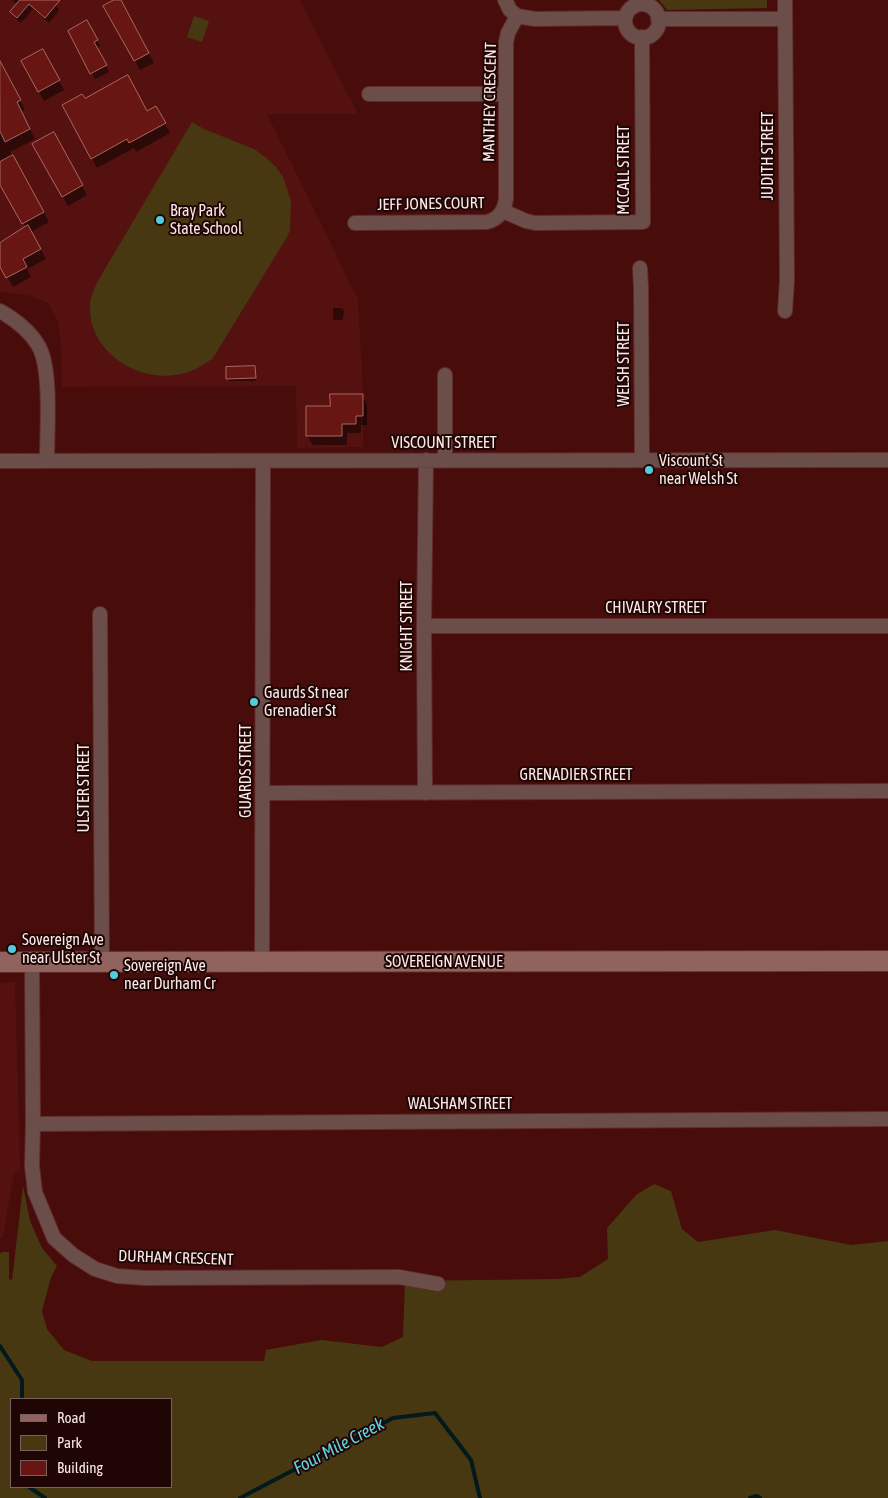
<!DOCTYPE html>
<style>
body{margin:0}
#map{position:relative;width:888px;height:1498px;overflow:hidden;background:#480d0b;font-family:"Asap Condensed",sans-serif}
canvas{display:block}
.legend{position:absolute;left:10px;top:1398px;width:162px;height:90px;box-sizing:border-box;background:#1f0605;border:1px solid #77615f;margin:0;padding:6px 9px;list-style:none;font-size:15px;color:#fae9e7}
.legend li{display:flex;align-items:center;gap:10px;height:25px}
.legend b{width:25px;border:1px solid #77615f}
</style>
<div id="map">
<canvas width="888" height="1498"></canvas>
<ul class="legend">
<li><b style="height:6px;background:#91635e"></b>Road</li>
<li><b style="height:14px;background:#473811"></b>Park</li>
<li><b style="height:14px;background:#681614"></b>Building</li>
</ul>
</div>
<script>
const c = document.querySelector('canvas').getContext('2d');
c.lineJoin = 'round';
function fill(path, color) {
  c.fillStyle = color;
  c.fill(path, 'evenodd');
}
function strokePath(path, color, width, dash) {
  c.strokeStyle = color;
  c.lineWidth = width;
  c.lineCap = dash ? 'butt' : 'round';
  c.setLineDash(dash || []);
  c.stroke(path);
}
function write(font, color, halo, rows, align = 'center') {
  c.font = font + ' "Asap Condensed",sans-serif';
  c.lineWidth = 4;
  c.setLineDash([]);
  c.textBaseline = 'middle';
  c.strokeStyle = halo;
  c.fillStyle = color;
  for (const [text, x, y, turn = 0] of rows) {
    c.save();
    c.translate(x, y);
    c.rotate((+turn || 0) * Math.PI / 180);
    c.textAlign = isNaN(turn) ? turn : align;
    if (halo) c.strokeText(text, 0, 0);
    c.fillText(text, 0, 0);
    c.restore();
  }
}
fill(new Path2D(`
 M0,0H300L358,114H267L358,299L363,394V447L297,448L296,386L62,387L61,345L58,321L48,303L31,296L0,291Z
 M15,982L20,1171L14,1172L3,1237L0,1238V983Z`), '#55110f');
fill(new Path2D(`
 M659,0H767V8L667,10Z
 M194,16L209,21L202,42L187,37Z
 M192,122L204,129L254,149L265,157L276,167L283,177L291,201L290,230L287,237L213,358C202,366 189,374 175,375C134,381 87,349 90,304C91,295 95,287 99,279Z
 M654,1184L671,1191L682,1229L698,1242L775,1230L851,1245L888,1241V1498H0V1254L2,1252H9V1279L12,1280L23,1186L30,1221L42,1248L57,1266L51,1277L42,1311L47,1329L64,1350L92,1361H264L266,1350L321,1340L382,1347L403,1337L405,1281L556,1279L580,1277L608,1259L607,1228L636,1195ZM11,1399H171V1487H11Z`), '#473811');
fill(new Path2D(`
 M12,0H50L56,5L59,10L49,23L33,9L21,23L15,18L12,13L18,5Z
 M117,0H119L154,63L140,70L105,6Z
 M87,22L100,46L97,48L109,72L95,79L70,31Z
 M43,51L64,90L44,101L23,62Z
 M0,62L25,110L21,112L35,139L10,152L49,222L31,232L46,259L27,269L31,277L13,287L0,264V239L1,241L26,228L0,182Z
 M84,100L147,112L156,107L170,133L136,152L134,148L97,168L63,106Z
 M53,134L87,195L68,206L34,145Z
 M333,308H342L344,311L343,320H334L333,318Z
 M255,368L256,370V381H229L228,379Z
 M362,396L367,405V425H361V433H347V445H313L307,436L331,408Z`), '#0007');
strokePath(new Path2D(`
 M0,1346L22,1380V1399
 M29,1487L45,1498
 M240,1498L393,1418L435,1413L471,1460L480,1498
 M750,1498L757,1496L760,1498`), '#03191c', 4);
const building = new Path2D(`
 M20,0H60L45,18L29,4L17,18L10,12Z
 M114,0H121L149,53L134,61L103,6Z
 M87,20L98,40L94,42L107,65L90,74L68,31Z
 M43,49L60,80L38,92L21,61Z
 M0,61L21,100L17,102L30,129L5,142L0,131Z
 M128,75L147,111L156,106L166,123L129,143L127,139L91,159L62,105L82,94L85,98Z
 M54,132L83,185L62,197L32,144Z
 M13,155L44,212L22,224L0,185V162Z
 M28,225L41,249L23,259L27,267L6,278L0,267V243Z
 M255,366L256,378L226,379V367Z
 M330,394H363V416H356V424H342V436H306V406H330Z`);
fill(building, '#681614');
strokePath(building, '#ab675f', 1);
const street = new Path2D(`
 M785,0L787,280L785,311
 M625 21a17 17 0 1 1 34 0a17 17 0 1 1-34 0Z
 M517,16L535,19L625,18
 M658,19H785
 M369,94H505
 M503,211L526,221L535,223L643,222L642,37
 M355,223L487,222C499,219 505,210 506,198V42L508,33L517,16L510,10L505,0
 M640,268L641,287L642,459
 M0,311C14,319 29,330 38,345C52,367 47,432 47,460
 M445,375V460
 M0,461L888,460
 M100,614L102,962
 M424,626H888
 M263,793L888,791
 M425,793L424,626L426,460
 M32,962L33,1124L32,1166L35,1192L54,1238L73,1255L95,1269L117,1276L145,1278L399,1277L438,1284
 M262,962L263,461
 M33,1124L888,1119`);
const secondary = new Path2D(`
 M0,962L888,961`);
strokePath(street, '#612c2a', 16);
strokePath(secondary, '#612c2a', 22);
strokePath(street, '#6b4e4a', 14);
strokePath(secondary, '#91635e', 20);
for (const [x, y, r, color] of [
 [160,220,5,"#53cbda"],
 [649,470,5,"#53cbda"],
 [254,702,5,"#53cbda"],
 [12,949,5,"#53cbda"],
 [114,975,5,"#53cbda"]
]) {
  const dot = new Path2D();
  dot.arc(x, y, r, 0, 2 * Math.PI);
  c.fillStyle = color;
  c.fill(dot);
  strokePath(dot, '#1f0605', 2);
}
write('16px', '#fae9e7', '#1f0605', [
 ["MANTHEY CRESCENT",490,102,-89],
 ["JUDITH STREET",768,156,-90],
 ["MCCALL STREET",624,170,-90],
 ["JEFF JONES COURT",431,204,-1],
 ["WELSH STREET",624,364,-90],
 ["VISCOUNT STREET",444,443],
 ["CHIVALRY STREET",656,608],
 ["KNIGHT STREET",407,626,-90],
 ["GUARDS STREET",246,771,-90],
 ["GRENADIER STREET",576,775],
 ["ULSTER STREET",84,788,-90],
 ["SOVEREIGN AVENUE",444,962],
 ["WALSHAM STREET",460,1104],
 ["DURHAM CRESCENT",176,1258,2]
]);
write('16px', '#fae9e7', '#1f0605', [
 ["Bray Park",170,211],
 ["State School",170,229],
 ["Viscount St",659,461],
 ["near Welsh St",659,479],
 ["Gaurds St near",264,693],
 ["Grenadier St",264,711],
 ["Sovereign Ave",22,940],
 ["near Ulster St",22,958],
 ["Sovereign Ave",124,966],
 ["near Durham Cr",124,984]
], 'left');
write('italic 18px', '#60d2e1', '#1f0605', [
 ["Four Mile Creek",339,1446,-28]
]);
</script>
